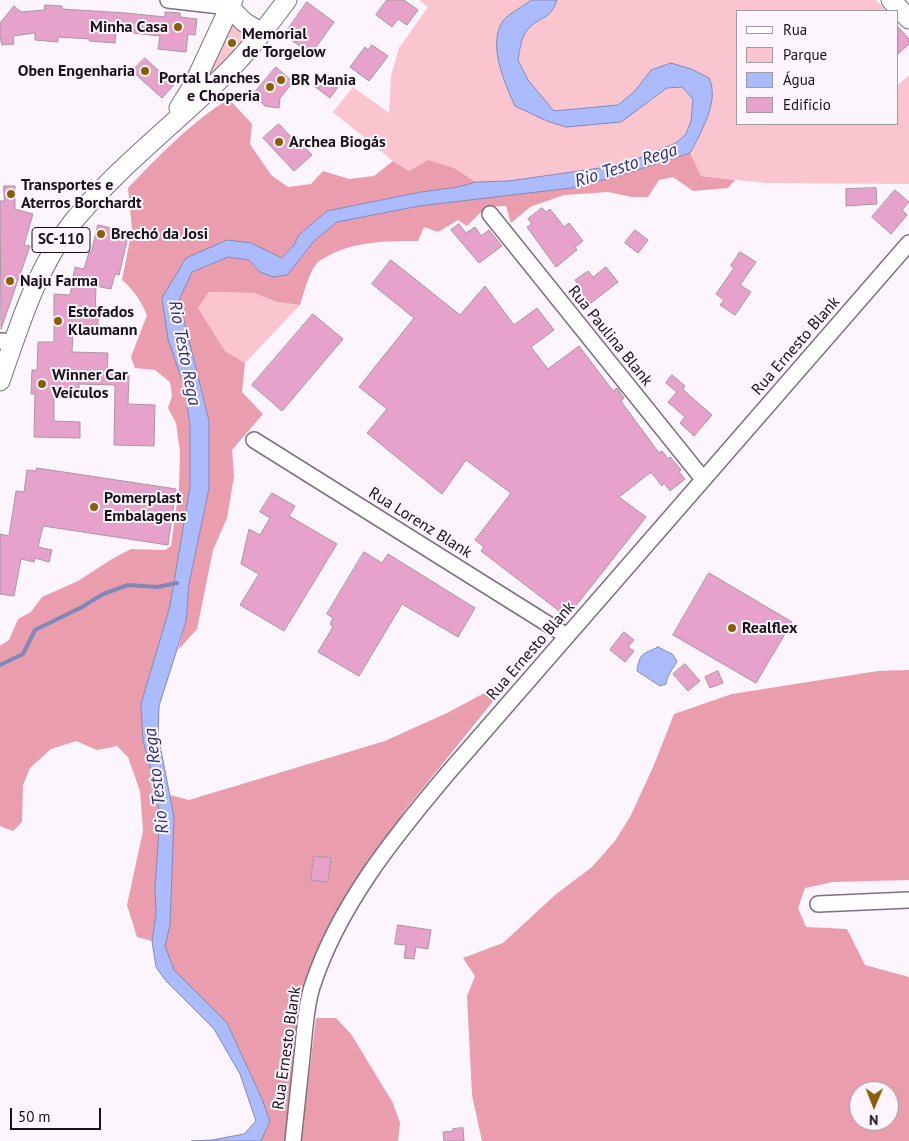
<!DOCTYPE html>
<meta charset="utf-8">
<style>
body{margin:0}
#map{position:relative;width:909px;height:1141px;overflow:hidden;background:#fcf5fd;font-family:"PT Sans",sans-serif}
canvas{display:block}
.legend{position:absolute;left:736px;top:10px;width:162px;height:115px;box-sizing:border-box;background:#fcf5fd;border:1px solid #a09aa1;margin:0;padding:6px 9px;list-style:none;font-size:15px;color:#171118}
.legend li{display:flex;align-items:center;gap:10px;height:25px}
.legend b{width:25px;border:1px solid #a09aa1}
.north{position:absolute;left:849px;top:1081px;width:50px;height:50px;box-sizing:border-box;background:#fcf5fd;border:1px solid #a09aa1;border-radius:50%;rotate:181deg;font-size:14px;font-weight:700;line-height:20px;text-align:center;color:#171118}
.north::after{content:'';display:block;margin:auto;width:18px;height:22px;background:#8b5e01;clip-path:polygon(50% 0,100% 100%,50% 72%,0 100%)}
.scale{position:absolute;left:10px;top:1108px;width:91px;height:22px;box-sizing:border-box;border:2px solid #171118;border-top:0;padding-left:6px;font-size:15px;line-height:18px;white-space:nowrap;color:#171118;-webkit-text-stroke:4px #fcf5fd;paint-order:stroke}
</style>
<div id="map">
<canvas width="909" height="1141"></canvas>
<ul class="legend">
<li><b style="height:6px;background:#fff"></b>Rua</li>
<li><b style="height:14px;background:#fbc5cf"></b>Parque</li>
<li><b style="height:14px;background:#abbbfc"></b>Água</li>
<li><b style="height:14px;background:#e6a2ca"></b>Edifício</li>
</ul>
<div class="north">N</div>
<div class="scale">50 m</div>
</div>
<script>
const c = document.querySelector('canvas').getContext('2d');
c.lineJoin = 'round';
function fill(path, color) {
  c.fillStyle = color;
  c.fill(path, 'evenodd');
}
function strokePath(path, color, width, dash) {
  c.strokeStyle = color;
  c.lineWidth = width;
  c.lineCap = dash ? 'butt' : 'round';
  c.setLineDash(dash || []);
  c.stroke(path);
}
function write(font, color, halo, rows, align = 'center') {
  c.font = font + ' "PT Sans",sans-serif';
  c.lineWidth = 4;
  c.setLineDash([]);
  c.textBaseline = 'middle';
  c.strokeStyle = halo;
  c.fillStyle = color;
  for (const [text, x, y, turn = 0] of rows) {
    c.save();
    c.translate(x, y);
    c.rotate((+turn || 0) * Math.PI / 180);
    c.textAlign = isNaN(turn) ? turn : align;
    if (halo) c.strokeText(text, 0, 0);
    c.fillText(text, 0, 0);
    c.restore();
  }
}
fill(new Path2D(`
 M419,0H531L503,21L498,36L547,121L651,101L667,88L682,87L693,99L691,121L686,134L676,143L640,158L600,168L509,181L476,182L454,168L409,171L393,161L333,112L353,87L389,113L391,76L399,48L428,7Z
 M557,0H876L886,11H738V124H898V85L909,75V184L766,183L701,176L690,153L697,140L713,90L651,70L635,91L618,105L554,111L528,80L518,60C521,50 521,34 530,27C542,16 551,19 557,0Z
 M231,22L252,36L204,89L208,68Z
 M209,292L254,293L277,302L300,305L245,363L225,351L198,308Z`), '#fbc5cf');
fill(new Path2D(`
 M229,99L252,124L250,144L271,175L288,187L311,184L323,171L349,179L374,176L393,161L409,171L428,160L454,168L476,182L458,187L421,192L327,211L299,235L294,245L282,258L269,252L227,240L162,298L184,386L190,425V487L170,606L141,704L143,741L152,773L160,815L155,888L156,915L152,941L137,937L127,905L143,831L140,791L128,757L117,746L97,750L76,741L51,749L30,768L23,785L22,822L13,831L0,826V646L9,640L18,619L31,612L42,597L78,581L112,559L131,549L165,550L171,546L179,488L180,452L176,423L168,408L172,396L170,382L155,370L135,368L131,357L147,315C141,301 135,291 122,280L132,229L128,188C159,156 191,122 229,99Z
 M690,153L701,176L735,180L728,188L693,191L673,177L659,180L648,197H632L608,192L564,195L530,207L511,223L506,206L486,207L467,226L458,220L438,232L424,227L418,241C388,241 355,241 328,256C325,258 320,260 318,262C309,271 304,293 300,305L277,302L254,293L209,292L198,308L225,351L245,363L242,392L263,414L232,450L234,476L227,518L213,550L197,629L178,650L186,621L189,584L209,488V421L179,300L192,272L228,257L249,260L260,272L300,259L313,242L337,222L419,206L571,188L621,175Z
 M909,670V880L833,882L805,888L798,908L806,927L847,929L865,965L909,977V1141H482L472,1095L467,996L475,976L463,958L503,943L555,895L592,867L615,841L631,815L654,765L674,714L732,694L878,671ZM859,1091H889V1121H859Z
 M511,679L406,809L350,895L308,977L298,1008L285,1141H261L270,1121L262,1099L227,1023L174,970L164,946L170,925L174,817L170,795L189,800L385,741L447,713Z
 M316,1018H336L351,1034L393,1103L400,1123L398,1141H301Z`), '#ea9dac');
const water = new Path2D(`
 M531,0H557C551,19 542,16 530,27C521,34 520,50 518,60L528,80L554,111L618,105L635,91L651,70L671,63L691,69L709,78C710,81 712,85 712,89C715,107 699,137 690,153L621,175L571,188L419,206L337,222L313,242L300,259L287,275L273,277L260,272L249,260L228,257L192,272L179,300L209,421V488L189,584L186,621L159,706L158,735L174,817L170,925L165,946L174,970L227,1023L262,1099L270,1121L261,1141H191L212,1140L244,1134L256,1121L240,1074L214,1029L166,981L156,967L152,941L156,915L155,888L160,815L152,773L143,741L141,704L170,606L190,487V425L184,386L168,339L162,298L186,258L227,240L251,243L282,258L294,245L299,235L327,211L421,192L458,187L476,182L509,181L600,168L640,158L676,143L686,134L691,121L693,99L682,87L667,88L621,122L566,127L547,121L515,106C505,84 487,44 503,21C508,14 524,6 531,0Z
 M658,647L672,654L677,661C673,669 667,675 666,684L660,686L637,671C640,652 642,655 658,647Z`);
fill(water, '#abbbfc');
strokePath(water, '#7f88b8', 1);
strokePath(new Path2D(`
 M0,665L23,654L35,630L82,607L103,594L128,585L157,587L177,583`), '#7f88b8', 4);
const building = new Path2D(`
 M387,0H404L418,10L407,25L398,19L392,27L376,15Z
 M307,2L334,22L311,54L284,35Z
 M45,5L62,6V9L126,13L165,17V12L180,13V17L197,19L195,35L188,34L186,52L158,49L160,36L116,31L115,43L89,41L90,39L58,37V42L35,40V33L13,36L14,44L2,45L0,37V23L14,6L21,12L44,10Z
 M898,27L909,39V44L898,54Z
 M372,45L388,56L369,81L350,67L365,47L368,50Z
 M145,58L174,85L162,98L132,71Z
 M276,67L293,82L280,98L279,108L265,106L256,97L255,92Z
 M322,75L338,87L330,98L314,86Z
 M279,124L301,148L303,145L312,155L294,171L263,138Z
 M4,186H15V209L33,214L24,245L30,246L1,329L0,201H4Z
 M876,188L877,204L846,206V189Z
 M895,190L909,202L902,210L907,215L891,234L872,217Z
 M542,208L546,212L550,209L564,227L569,223L583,241L575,247L577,250L556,267L527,227L532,224L528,219Z
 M459,224L466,233L475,227L481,236L489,230L502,246L479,263L451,230Z
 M98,225L129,232L119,275L115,274L111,289L96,286L95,315H98V329H83V332H73L72,352L108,353L107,374L129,375L128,404L155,405L154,446L114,445L115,385L79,384V397H54V421L80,422V438L34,437L35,394H31L32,370H37L38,342H54V294L70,295L75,267L84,269L89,252H91Z
 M635,230L648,240L638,253L625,243Z
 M740,252L756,262L740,285L751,292L735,315L720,305L724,300L716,294L734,268L731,266Z
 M391,260L460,315L485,286L514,325L537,308L554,330L531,347L548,369L579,346L613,391L617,388L624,398L621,401L623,404L659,453L662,451L668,459L670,457L681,470L679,472L685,479L670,491L664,483L662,486L651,472L619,497L646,517L567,617L481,551L484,547L475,540L511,493L466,460L442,494L367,433L387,409L359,387L414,318L372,284Z
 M606,267L618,282L587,306L575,291L580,287L575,280L588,271L593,277Z
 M313,314L343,339L282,411L252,385Z
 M672,375L685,386L683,389L690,396L712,415L694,436L680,423L685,417L668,402L677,392L666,383Z
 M37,468L176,489L168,545L43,526L38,547L52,550L49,562L35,558L34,562L21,559L14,596L0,594V534L9,536L16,491L24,492L27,470L36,471Z
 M272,493L295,506L289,516L337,544L284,631L240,605L259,574L241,564L249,529L260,535L270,518L260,512Z
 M364,552L382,563L388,554L475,608L458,637L402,604L359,676L318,652L333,627L330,624L333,618L327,614Z
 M709,573L792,622L756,683L673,635Z
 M624,632L634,640L628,647L634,651L625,662L610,650Z
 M685,664L700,681L688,691L673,674Z
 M718,671L723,683L710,688L705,677Z
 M314,856L331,858L328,882L311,880Z
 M398,925L431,930L428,949L416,947L414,959L404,958L406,945L395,944Z
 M463,1128L464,1141H444L443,1132L453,1131V1129Z`);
fill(building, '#e6a2ca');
strokePath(building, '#ab95a1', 1);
const minor = new Path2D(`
 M168,0L229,7L228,0
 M490,214L703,479
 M0,341L13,342
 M254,440L567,636
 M818,904L909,900
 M293,1141C296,1110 300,1078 303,1047C305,1027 306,1006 312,987C338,906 394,837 448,773L909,243`);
const major = new Path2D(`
 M891,0L909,19
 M229,7L244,22L262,33
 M179,108L194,84L233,0
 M0,381C19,327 36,269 72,223C115,170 170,128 218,81C244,57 266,28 287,0`);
strokePath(minor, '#7e7081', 18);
strokePath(major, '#7e7081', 21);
strokePath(minor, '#fff', 15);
strokePath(major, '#fff', 19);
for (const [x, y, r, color] of [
 [178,27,5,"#8b5e01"],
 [232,43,5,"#8b5e01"],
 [145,71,5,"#8b5e01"],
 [281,80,5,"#8b5e01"],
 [270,87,5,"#8b5e01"],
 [279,142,5,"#8b5e01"],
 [11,194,5,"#8b5e01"],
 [101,234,5,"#8b5e01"],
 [10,281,5,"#8b5e01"],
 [58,321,5,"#8b5e01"],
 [42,384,5,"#8b5e01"],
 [94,507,5,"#8b5e01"],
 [732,628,5,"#8b5e01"]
]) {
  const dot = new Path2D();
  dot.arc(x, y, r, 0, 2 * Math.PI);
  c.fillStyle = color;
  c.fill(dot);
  strokePath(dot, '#fcf5fd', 2);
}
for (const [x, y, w] of [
 [61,240,58]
]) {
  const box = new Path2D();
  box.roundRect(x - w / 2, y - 12.5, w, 25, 4);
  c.fillStyle = '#fcf5fd';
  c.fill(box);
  strokePath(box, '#171118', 1);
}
write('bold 15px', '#171118', null, [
 ["SC-110",61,240]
]);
write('bold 16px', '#171118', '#fcf5fd', [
 ["Minha Casa",168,27,"right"],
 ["Memorial",242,34],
 ["de Torgelow",242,52],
 ["Oben Engenharia",135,71,"right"],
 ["Portal Lanches",260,78,"right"],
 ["e Choperia",260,96,"right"],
 ["BR Mania",291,80],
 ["Archea Biogás",289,142],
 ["Transportes e",21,185],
 ["Aterros Borchardt",21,203],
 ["Brechó da Josi",111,234],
 ["Naju Farma",20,281],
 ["Estofados",68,312],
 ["Klaumann",68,330],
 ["Winner Car",52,375],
 ["Veículos",52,393],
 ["Pomerplast",104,498],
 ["Embalagens",104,516],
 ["Realflex",742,628]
], 'left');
write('16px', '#171118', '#fcf5fd', [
 ["Rua Paulina Blank",610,336,51],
 ["Rua Ernesto Blank",796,346,-49],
 ["Rua Lorenz Blank",420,523,32],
 ["Rua Ernesto Blank",531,651,-49],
 ["Rua Ernesto Blank",287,1048,-82]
]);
write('italic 18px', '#29317a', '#fcf5fd', [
 ["Rio Testo Rega",626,166,-18],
 ["Rio Testo Rega",184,353,79],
 ["Rio Testo Rega",157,781,-97]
]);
</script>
